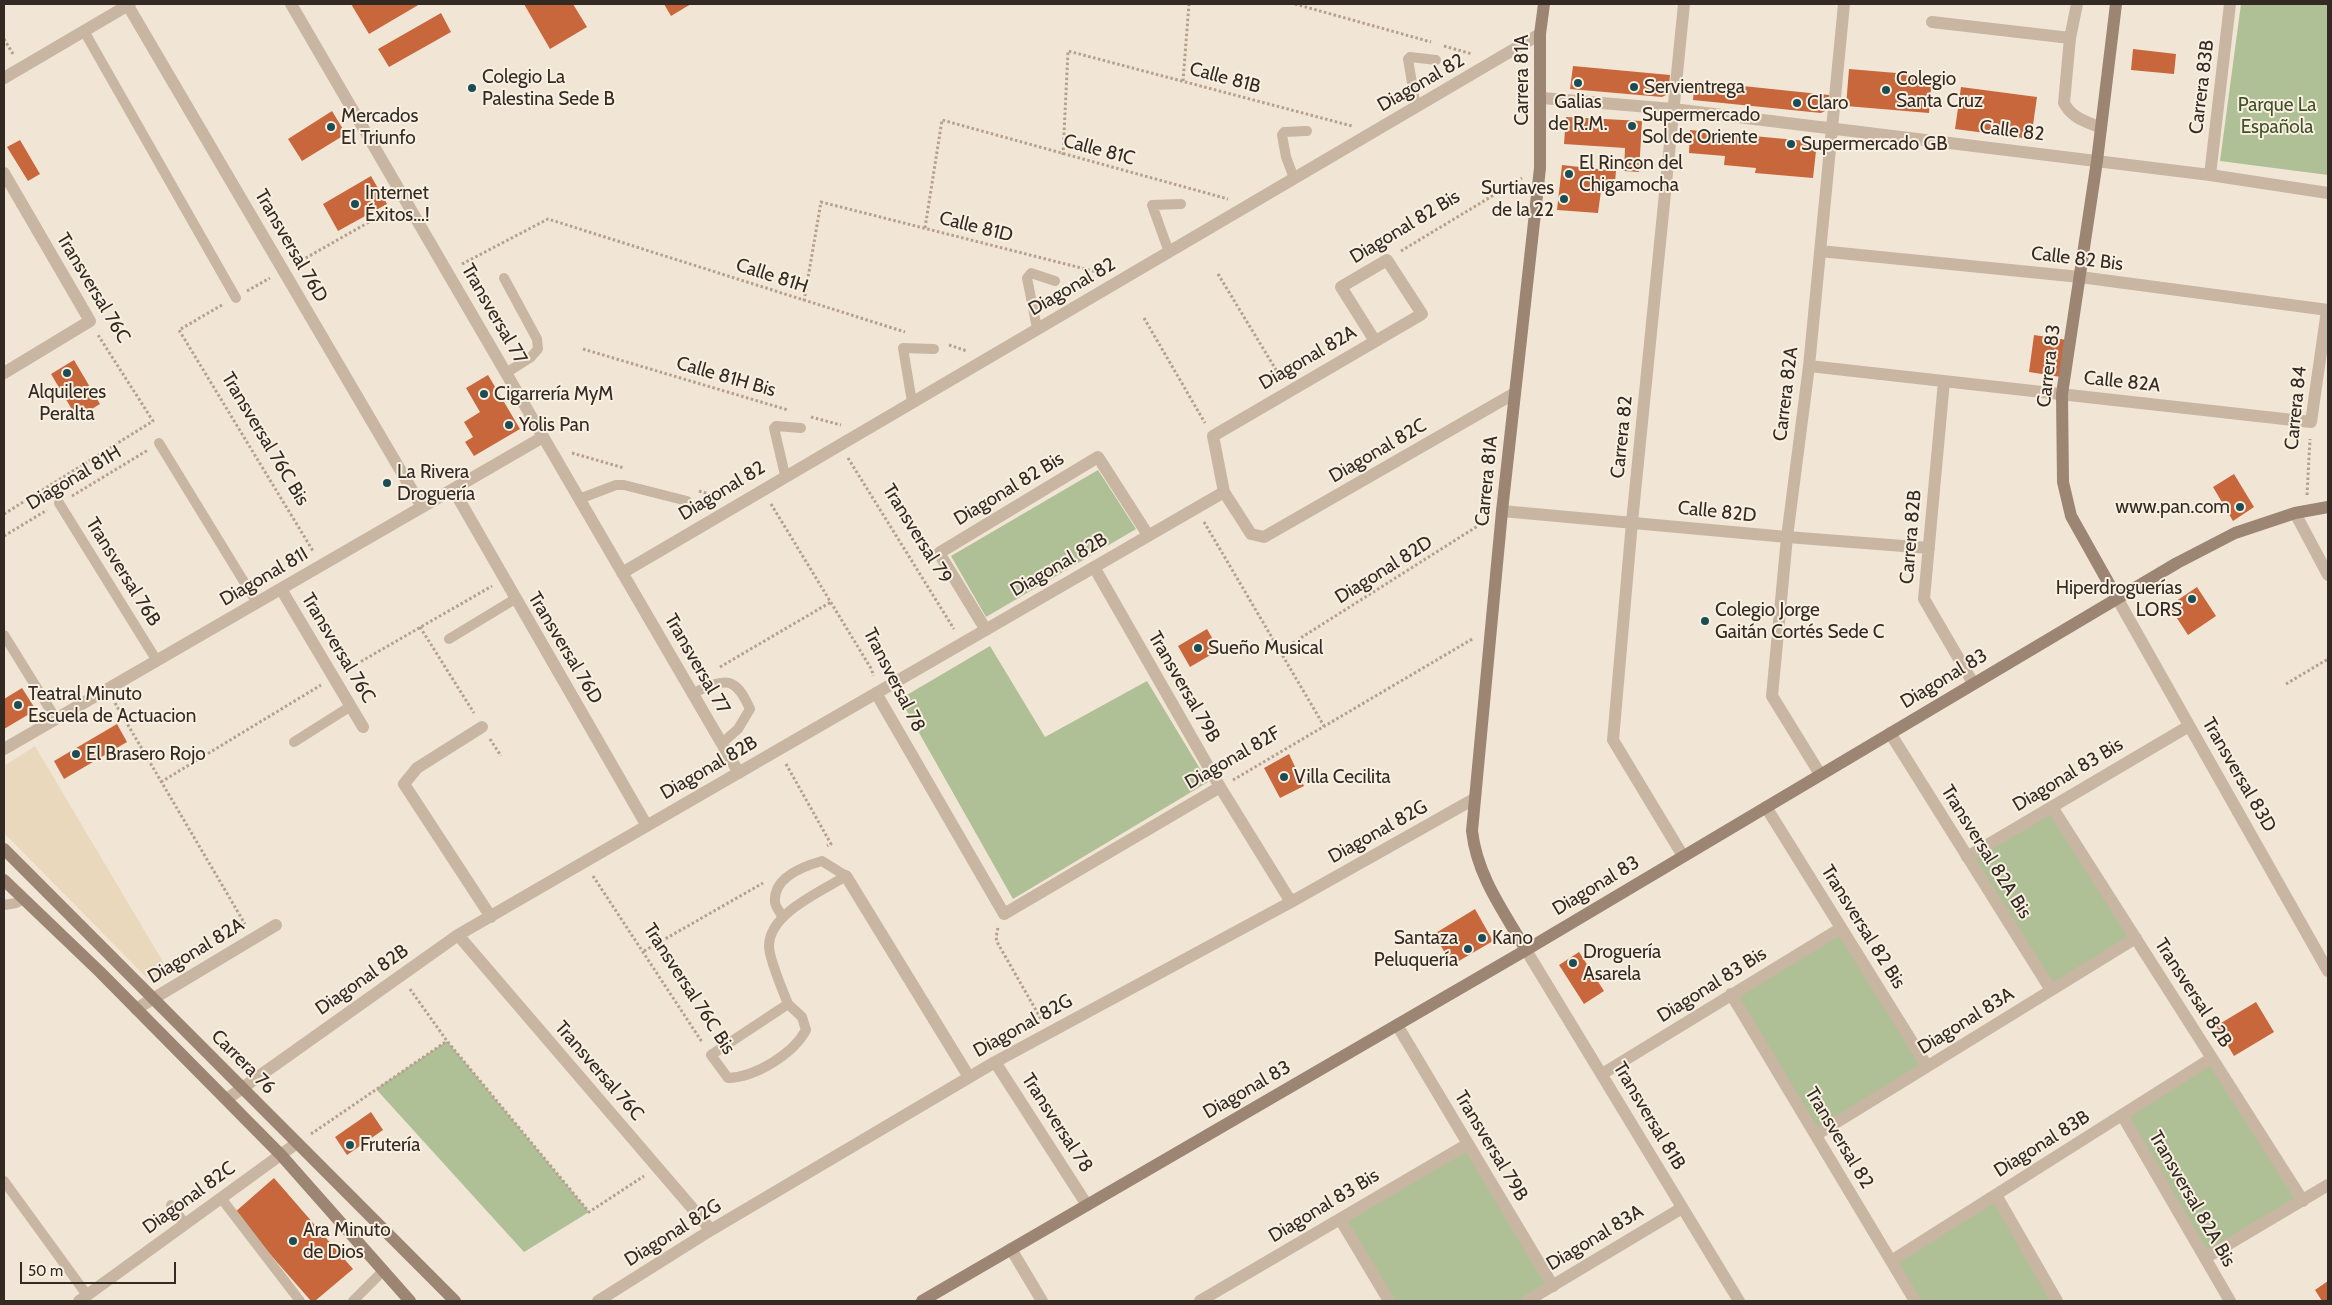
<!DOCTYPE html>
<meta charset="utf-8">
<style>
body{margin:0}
#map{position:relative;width:2332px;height:1305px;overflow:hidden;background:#f1e6d5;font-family:Cabin,sans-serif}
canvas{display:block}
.frame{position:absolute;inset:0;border:5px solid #332a24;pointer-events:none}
.scale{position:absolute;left:20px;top:1262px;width:156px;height:22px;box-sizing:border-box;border:2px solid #332a24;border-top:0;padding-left:6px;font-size:15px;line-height:18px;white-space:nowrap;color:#332a24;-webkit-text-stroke:4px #f9f0e1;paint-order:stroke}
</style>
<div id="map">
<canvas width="2332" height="1305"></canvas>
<div class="frame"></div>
<div class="scale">50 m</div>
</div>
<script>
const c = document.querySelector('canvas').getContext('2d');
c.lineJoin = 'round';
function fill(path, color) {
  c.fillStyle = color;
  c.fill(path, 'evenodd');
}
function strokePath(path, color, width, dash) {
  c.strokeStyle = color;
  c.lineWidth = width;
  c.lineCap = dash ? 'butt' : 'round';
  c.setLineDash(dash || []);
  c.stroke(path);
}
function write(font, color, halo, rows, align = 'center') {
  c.font = font + ' Cabin,sans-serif';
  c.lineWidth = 4;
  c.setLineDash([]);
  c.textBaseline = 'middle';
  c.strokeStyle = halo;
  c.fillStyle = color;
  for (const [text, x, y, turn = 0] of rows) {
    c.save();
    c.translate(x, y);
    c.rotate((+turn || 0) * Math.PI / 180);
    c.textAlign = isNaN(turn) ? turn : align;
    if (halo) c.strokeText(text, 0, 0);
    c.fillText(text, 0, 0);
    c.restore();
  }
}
fill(new Path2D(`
 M2241,4H2328V175L2220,161Z
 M1098,470L1136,529L986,617L951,556Z
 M990,646L1045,737L1147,681L1208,782L1013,899L900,699Z
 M2052,807L2136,938L2051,990L1967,857Z
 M1841,928L1927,1066L1816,1135L1731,994Z
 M447,1041L589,1212L524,1252L376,1089Z
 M2212,1058L2303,1201L2205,1258L2122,1115Z
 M1468,1144L1553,1286L1527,1301H1389L1340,1219Z
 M1996,1195L2057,1301H1915L1891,1261Z`), '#afbf96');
fill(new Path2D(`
 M35,746L169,972L148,979L4,833V766Z`), '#e9d8bc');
fill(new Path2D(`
 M351,4H420L369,34Z
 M524,4H573L587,27L550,49Z
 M664,4H691L671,16Z
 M441,13L451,32L389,67L378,49Z
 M2133,49L2176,54L2174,74L2131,70Z
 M1573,66L1670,75L1668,94L1662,97L1570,89Z
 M1849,69L1932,76L1929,113L1846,106Z
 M1695,81L1829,95L1827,110L1821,113L1693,100Z
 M1961,87L2037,97L2031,139L1955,129Z
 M332,111L346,134L302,161L288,139Z
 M1566,117L1642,121L1639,172L1624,171L1625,148L1564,144Z
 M1690,130L1817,142L1813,178L1755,173L1756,168L1724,165L1725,156L1689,153Z
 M20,140L40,174L28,181L7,147Z
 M1562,165L1616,171L1614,193L1601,191L1598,213L1557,210Z
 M371,176L387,204L338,231L323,204Z
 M2034,335L2067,340L2061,377L2029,372Z
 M74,360L100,404L77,418L51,374Z
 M488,375L520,429L474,456L465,442L473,437L464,422L480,412L466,388Z
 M2234,474L2254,507L2233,521L2213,487Z
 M2197,587L2216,616L2188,635L2169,606Z
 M1207,629L1219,650L1190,667L1178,646Z
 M22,688L36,710L4,729V699Z
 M117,724L127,742L64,779L54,761Z
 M1289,754L1304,786L1280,798L1264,768Z
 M1475,909L1493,941L1452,965L1434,934Z
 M1579,952L1604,991L1584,1004L1559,965Z
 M2256,1002L2274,1032L2234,1056L2216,1026Z
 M371,1112L383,1130L347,1155L335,1137Z
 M274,1178L353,1269L315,1301H311L234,1213Z
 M2328,1281V1301H2322L2315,1290Z`), '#c8673c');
strokePath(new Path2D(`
 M1295,4L1431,42
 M4,39L13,54
 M1444,46L1472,54
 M1183,81L1189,4
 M1063,155L1068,51L1352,126
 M925,228L942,120L1228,199
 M1401,251L1522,178
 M297,263L392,209
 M462,264L548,219L905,332
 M1218,274L1281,378
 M247,291L270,278
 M804,301L821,202L1101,273
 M222,305L179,330L313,551
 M1144,318L1205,423
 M949,345L967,351
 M583,349L788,410
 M811,417L841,425
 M572,453L624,468
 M848,458L954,629
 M699,491L720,497
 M2307,495L2310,439
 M72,496L148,450
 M771,504L872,670L873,676
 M4,514L153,421L98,335
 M1204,522L1324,726
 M4,536L47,510
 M420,627L474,713
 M1280,651L1484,522
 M720,667L831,602
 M348,669L492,586
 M2286,684L2328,659
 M115,703L245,924
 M490,739L501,756
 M786,764L831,844L827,846
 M1233,780L1474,638
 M161,782L321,685
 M593,876L702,1042
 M998,928L996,937L997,942L1041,1019
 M644,951L763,883
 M410,989L447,1041L589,1212L644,1176
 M311,1134L447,1041`), '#b4a08c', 3, [2.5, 2.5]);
strokePath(new Path2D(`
 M84,31L236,298
 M1416,107L1408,59L1410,57L1436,60
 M1294,178L1286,157L1282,135L1284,132L1307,131
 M1169,252L1152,205L1181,204
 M504,278L537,339L538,349L531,357L506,373
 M1037,328L1027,278L1031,273L1055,281
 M912,402L903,348L934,349
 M159,443L257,603
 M785,475L774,428L776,426L801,428
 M579,499L616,485H624L687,501
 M59,503L157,661
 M4,635L56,719
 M449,639L515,599
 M693,693C726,679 734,674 750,709L738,729L722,743
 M294,742L351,706
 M4,905L16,903L24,899
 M782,916C780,912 775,906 775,902C773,877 804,866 822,861L846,876C822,891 769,913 769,946C769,959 783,991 788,1004L711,1055L728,1078C756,1077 793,1054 806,1030L802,1017L788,1004
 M4,1181L87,1295
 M221,1198L300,1301
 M171,1205L185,1224
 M353,1301L384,1270`), '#c8b6a2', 10);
strokePath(new Path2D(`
 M127,4L422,507
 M291,4L739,773
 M2077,4L2070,38L2064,103C2072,118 2085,121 2101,128
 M1932,22L2070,38
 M4,78L130,4
 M1542,98L1673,109L2210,175L2328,193
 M4,173L90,321L4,373
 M2210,175L2230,4
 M1820,251L2080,277L2328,310
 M1375,341L1341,287L1387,260L1422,314L1213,436L1224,492L1251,534L1264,537L1515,393
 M1809,366L2311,422L2327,310
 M1944,381L1924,599L1973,683
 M453,489L647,826
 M1502,511L1787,537L1929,548
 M2295,513L2328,575
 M1094,567L1220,787L1291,902
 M622,573L1540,34
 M281,589L363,727
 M2117,598L2328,971
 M986,630L939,553L1098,457L1148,535
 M876,693L1004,914L1220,787
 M482,727L417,768L404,784L491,917
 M1890,733L2051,990
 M4,749L543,437
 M1820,774L1772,696L1787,537L1809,366L1844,4
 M1766,807L1927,1066
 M2052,807L2303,1201
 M1683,856L1613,740L1632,522L1684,4
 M1967,857L2189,726
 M846,876L969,1077
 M458,935L711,1230
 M1526,950L1739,1301
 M1731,994L1915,1301
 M136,1009L276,925
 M1397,1025L1553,1286
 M995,1062L1087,1205
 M1602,1074L1841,928
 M227,1099L458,935L1224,492
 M2122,1115L2230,1301
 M1816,1135L2136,938
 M1996,1195L2057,1301
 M1340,1219L1389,1301
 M1011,1249L1042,1301
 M2205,1258L2328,1185
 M1891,1261L2212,1058
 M79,1301L297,1143
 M598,1301L711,1230L995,1062L1291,902L1474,799
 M1200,1301L1468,1144
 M1527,1301L1682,1208`), '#c8b6a2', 12);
strokePath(new Path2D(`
 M2116,4L2097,161L2062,394L2063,482L2071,516L2117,598
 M4,849L455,1301
 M4,880L100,972L281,1155L410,1301
 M1526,950C1504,912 1477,876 1472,831L1502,511L1540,168V34L1544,4
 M922,1301L1526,950L2177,563L2235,533L2295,513L2328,507`), '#9c8573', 12);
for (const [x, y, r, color] of [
 [1578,83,5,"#1a4d54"],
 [1634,87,5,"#1a4d54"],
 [472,88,5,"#1a4d54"],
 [1886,90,5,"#1a4d54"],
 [1797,103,5,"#1a4d54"],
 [1632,126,5,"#1a4d54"],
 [331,127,5,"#1a4d54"],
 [1791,144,5,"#1a4d54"],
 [1569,174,5,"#1a4d54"],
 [1564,199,5,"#1a4d54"],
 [355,204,5,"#1a4d54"],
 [67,373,5,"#1a4d54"],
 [484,394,5,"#1a4d54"],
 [509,425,5,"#1a4d54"],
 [387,483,5,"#1a4d54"],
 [2240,507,5,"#1a4d54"],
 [2192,599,5,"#1a4d54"],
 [1705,621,5,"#1a4d54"],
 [1198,648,5,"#1a4d54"],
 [18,705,5,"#1a4d54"],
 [76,754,5,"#1a4d54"],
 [1284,777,5,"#1a4d54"],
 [1482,938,5,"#1a4d54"],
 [1468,949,5,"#1a4d54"],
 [1573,963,5,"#1a4d54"],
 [350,1145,5,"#1a4d54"],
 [293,1241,5,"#1a4d54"]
]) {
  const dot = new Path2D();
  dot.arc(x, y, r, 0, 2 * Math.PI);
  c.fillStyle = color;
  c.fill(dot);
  strokePath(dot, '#f9f0e1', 2);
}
write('19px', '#332a24', '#f9f0e1', [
 ["Colegio La",482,77],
 ["Palestina Sede B",482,99],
 ["Colegio",1896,79],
 ["Santa Cruz",1896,101],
 ["Servientrega",1644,87],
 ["Galias",1578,102,"center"],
 ["de R.M.",1578,124,"center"],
 ["Claro",1807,103],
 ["Supermercado",1642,115],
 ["Sol de Oriente",1642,137],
 ["Mercados",341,116],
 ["El Triunfo",341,138],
 ["Supermercado GB",1801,144],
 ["El Rincon del",1579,163],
 ["Chigamocha",1579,185],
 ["Surtiaves",1554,188,"right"],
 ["de la 22",1554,210,"right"],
 ["Internet",365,193],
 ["Éxitos...!",365,215],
 ["Alquileres",67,392,"center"],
 ["Peralta",67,414,"center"],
 ["Cigarrería MyM",494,394],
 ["Yolis Pan",519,425],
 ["La Rivera",397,472],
 ["Droguería",397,494],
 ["www.pan.com",2230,507,"right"],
 ["Hiperdroguerías",2182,588,"right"],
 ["LORS",2182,610,"right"],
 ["Colegio Jorge",1715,610],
 ["Gaitán Cortés Sede C",1715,632],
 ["Sueño Musical",1208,648],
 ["Teatral Minuto",28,694],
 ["Escuela de Actuacion",28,716],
 ["El Brasero Rojo",86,754],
 ["Villa Cecilita",1294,777],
 ["Santaza",1458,938,"right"],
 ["Peluquería",1458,960,"right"],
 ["Kano",1492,938],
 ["Droguería",1583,952],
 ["Asarela",1583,974],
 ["Frutería",360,1145],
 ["Ara Minuto",303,1230],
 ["de Dios",303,1252]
], 'left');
write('19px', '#332a24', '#f9f0e1', [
 ["Calle 81B",1225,78,15],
 ["Carrera 81A",1522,80,-90],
 ["Diagonal 82",1421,83,-30],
 ["Carrera 83B",2202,87,-83],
 ["Calle 82",2012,131,7],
 ["Calle 81C",1099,150,15],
 ["Calle 81D",976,227,14],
 ["Diagonal 82 Bis",1405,227,-31],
 ["Transversal 76D",291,246,60],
 ["Calle 82 Bis",2077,259,7],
 ["Calle 81H",772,276,18],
 ["Diagonal 82",1072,287,-30],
 ["Transversal 76C",93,288,59],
 ["Transversal 77",494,314,60],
 ["Diagonal 82A",1308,358,-30],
 ["Carrera 83",2049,366,-83],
 ["Calle 81H Bis",726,377,16],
 ["Calle 82A",2122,382,6],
 ["Carrera 82A",1786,394,-83],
 ["Carrera 84",2296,408,-84],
 ["Carrera 82",1622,437,-84],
 ["Transversal 76C Bis",265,439,59],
 ["Diagonal 82C",1378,451,-30],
 ["Diagonal 81H",74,478,-31],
 ["Carrera 81A",1487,481,-84],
 ["Diagonal 82 Bis",1009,489,-31],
 ["Diagonal 82",722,491,-31],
 ["Calle 82D",1717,512,6],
 ["Transversal 79",917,534,58],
 ["Carrera 82B",1911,537,-85],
 ["Diagonal 82B",1059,565,-30],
 ["Diagonal 82D",1384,570,-32],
 ["Transversal 76B",123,572,58],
 ["Diagonal 81I",264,577,-30],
 ["Transversal 76C",338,648,59],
 ["Transversal 76D",565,648,59],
 ["Transversal 77",697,664,60],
 ["Diagonal 83",1944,679,-31],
 ["Transversal 78",894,680,63],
 ["Transversal 79B",1184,687,60],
 ["Diagonal 82F",1233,758,-30],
 ["Diagonal 82B",709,768,-30],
 ["Diagonal 83 Bis",2068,775,-31],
 ["Transversal 83D",2239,775,60],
 ["Diagonal 82G",1378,832,-29],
 ["Transversal 82A Bis",1986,852,58],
 ["Diagonal 83",1596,886,-31],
 ["Transversal 82 Bis",1863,927,58],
 ["Diagonal 82A",196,951,-31],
 ["Diagonal 82B",362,980,-35],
 ["Diagonal 83 Bis",1712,985,-32],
 ["Transversal 76C Bis",689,989,57],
 ["Transversal 82B",2193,993,57],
 ["Diagonal 83A",1966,1021,-32],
 ["Diagonal 82G",1023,1026,-29],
 ["Carrera 76",243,1062,45],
 ["Transversal 76C",599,1071,49],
 ["Diagonal 83",1247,1090,-30],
 ["Transversal 81B",1649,1116,59],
 ["Transversal 78",1057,1123,57],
 ["Transversal 82",1839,1138,59],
 ["Diagonal 83B",2042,1144,-32],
 ["Transversal 79B",1491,1146,59],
 ["Diagonal 82C",189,1198,-36],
 ["Transversal 82A Bis",2192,1199,60],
 ["Diagonal 83 Bis",1324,1206,-31],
 ["Diagonal 82G",673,1233,-32],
 ["Diagonal 83A",1595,1238,-31]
]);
write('19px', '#3f5128', '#f9f0e1', [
 ["Parque La",2277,105],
 ["Española",2277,127]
]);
</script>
